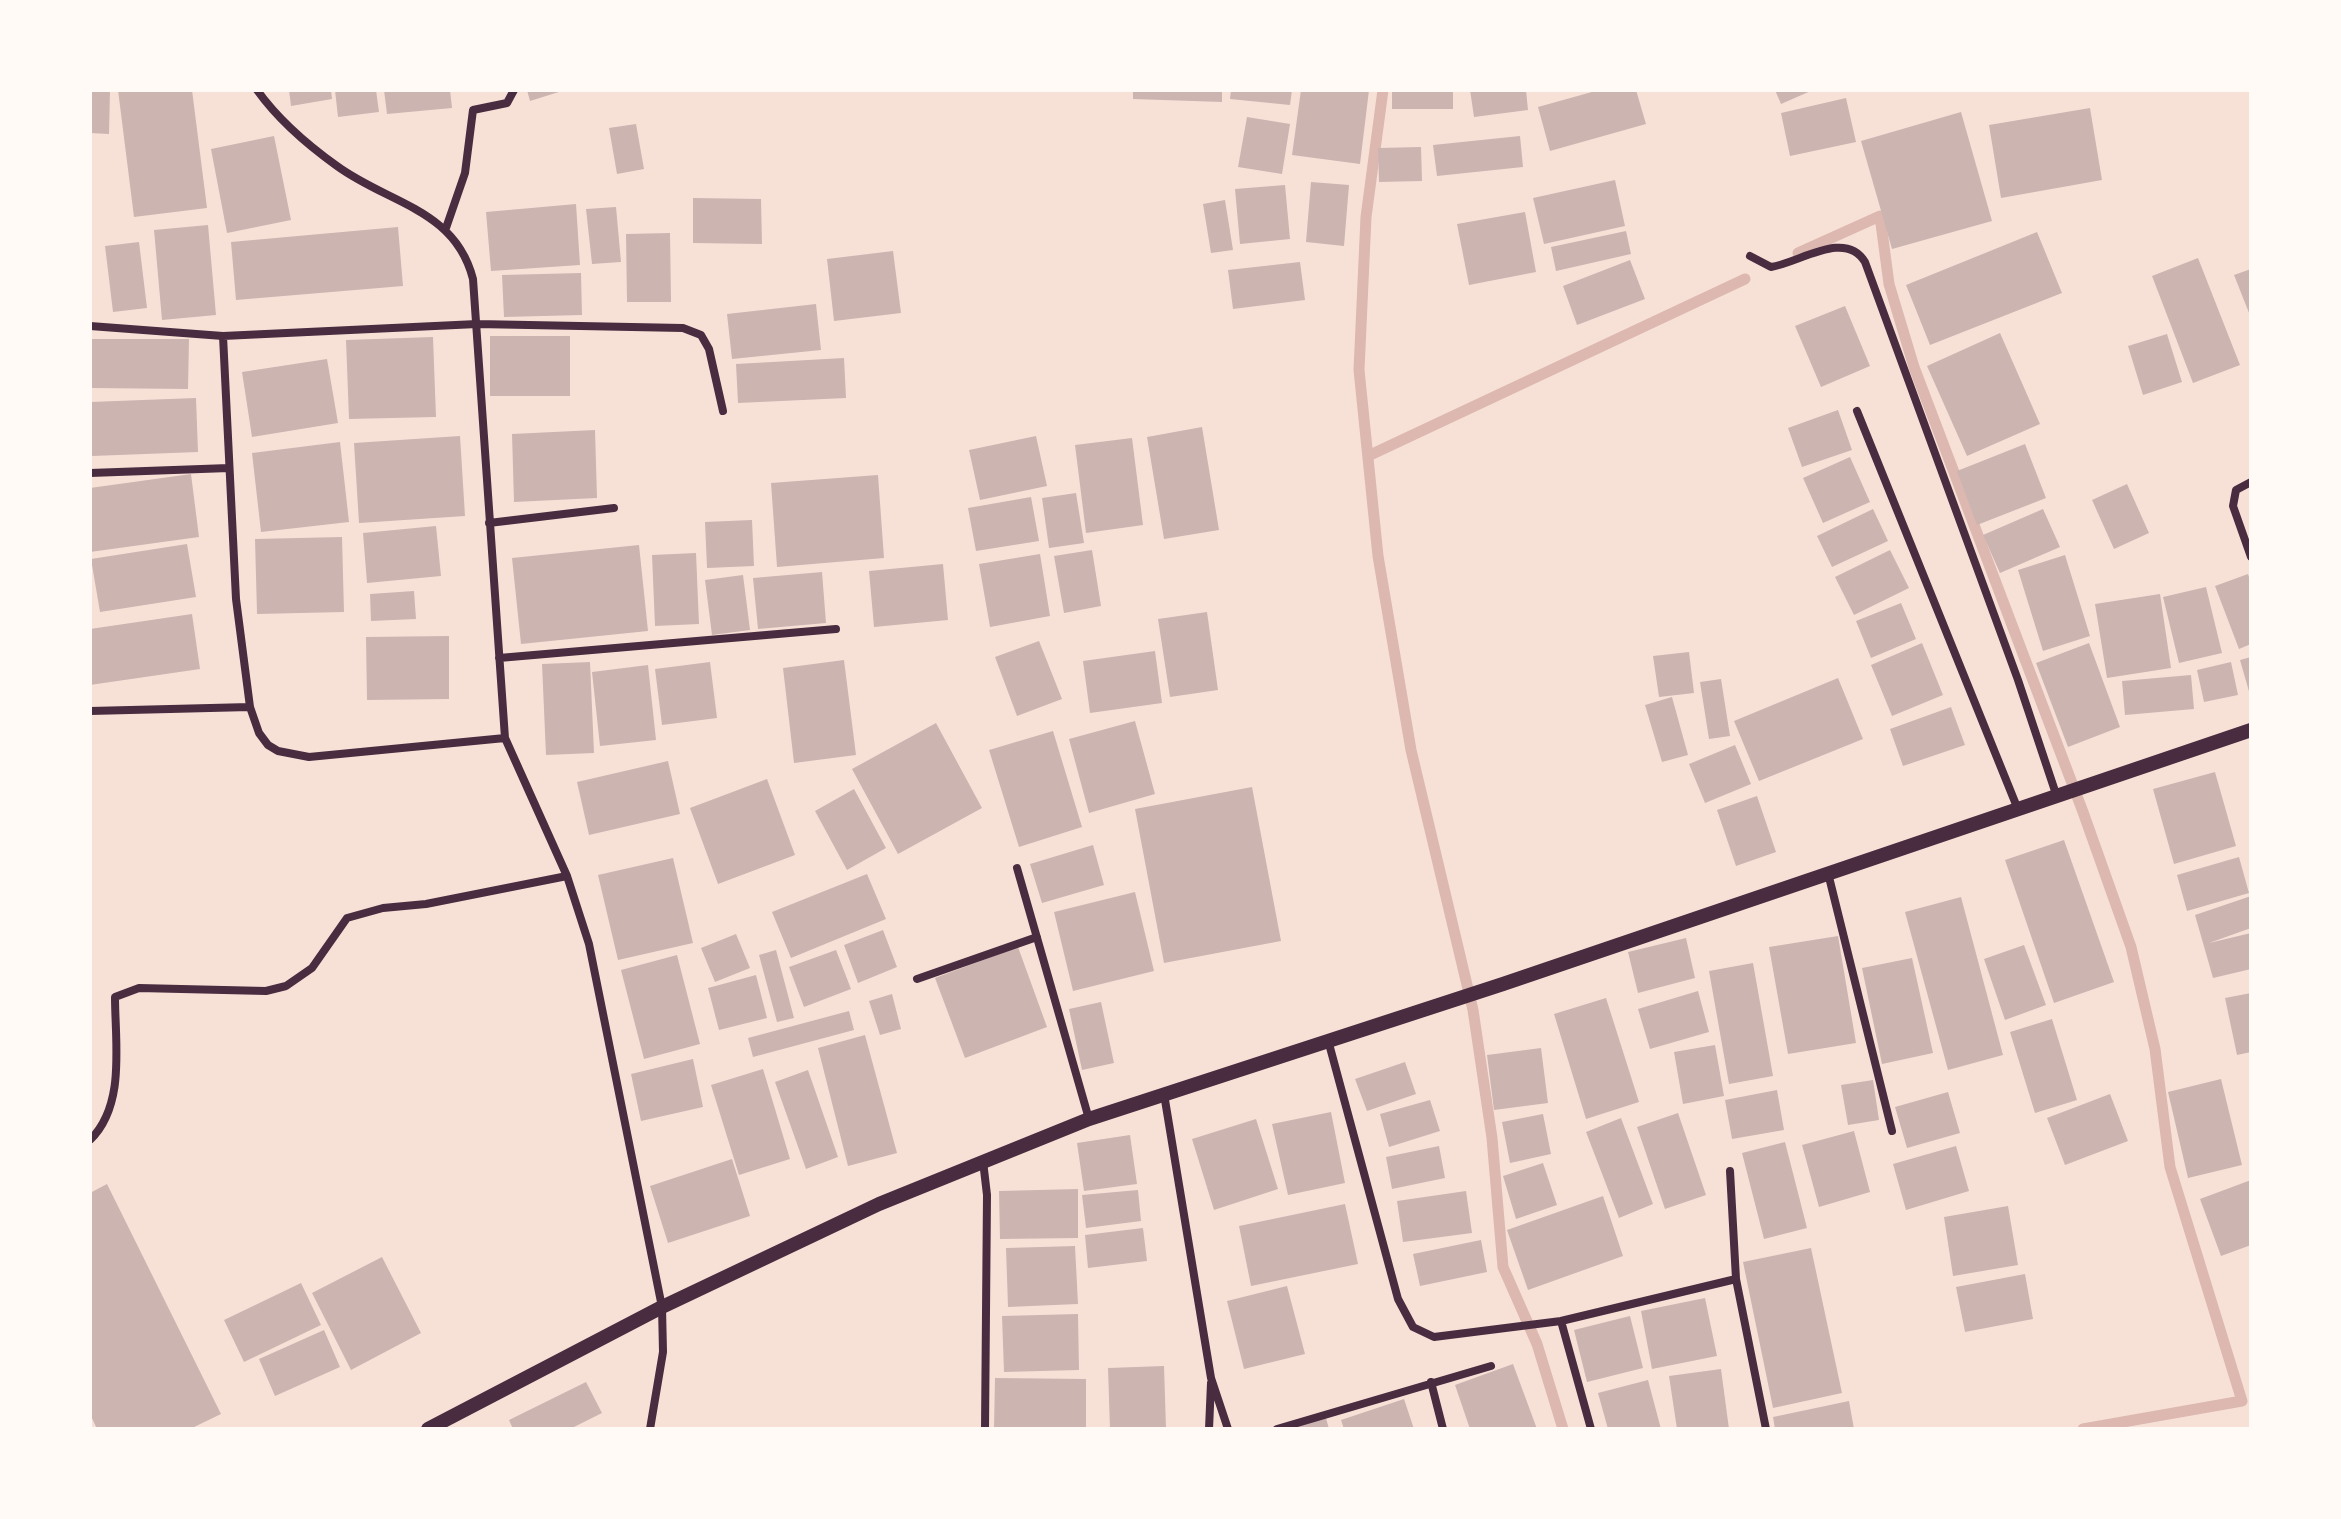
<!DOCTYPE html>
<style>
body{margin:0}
#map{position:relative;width:2341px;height:1519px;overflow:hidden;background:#f7e1d7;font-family:Montserrat,sans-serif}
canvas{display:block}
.frame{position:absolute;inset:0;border:92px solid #fffaf5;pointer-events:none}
</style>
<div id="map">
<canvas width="2341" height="1519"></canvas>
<div class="frame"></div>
</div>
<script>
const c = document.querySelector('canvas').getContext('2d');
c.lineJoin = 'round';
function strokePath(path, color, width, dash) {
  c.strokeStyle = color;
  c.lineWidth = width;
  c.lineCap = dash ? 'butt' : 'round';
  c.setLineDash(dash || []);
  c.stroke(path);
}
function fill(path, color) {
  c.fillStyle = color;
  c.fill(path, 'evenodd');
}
strokePath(new Path2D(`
 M1383,90L1366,217L1359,370L1378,556L1411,750L1473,1010L1492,1138L1503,1267L1537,1344L1563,1429
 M1798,253L1880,216L1889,284L1914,367L2083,812L2131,947L2155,1049L2170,1167L2242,1401L2083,1429
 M1368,456L1745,279`), '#dcb8b0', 11);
fill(new Path2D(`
 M90,90H110L109,134L90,133Z
 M118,90H192L207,208L134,217Z
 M289,90H331L332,99L291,106Z
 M335,90H376L379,112L338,117Z
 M384,90H450L452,108L387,114Z
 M527,90H562V91L530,101Z
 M1133,90H1222V102L1133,99Z
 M1231,90H1292L1290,105L1230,99Z
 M1301,90H1369L1360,164L1292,155Z
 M1392,90H1453V109H1392Z
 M1470,90H1526L1528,110L1474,117Z
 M1599,90H1636L1646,124L1550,151L1538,107Z
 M1775,90H1813L1781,104Z
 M1846,98L1856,142L1790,156L1781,113Z
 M2090,108L2102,180L2001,198L1989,125Z
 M1961,112L1992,221L1892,249L1861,141Z
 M1247,117L1290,124L1282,174L1238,167Z
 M636,124L644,169L617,174L609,128Z
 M274,136L291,220L227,233L211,149Z
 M1520,136L1523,167L1437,176L1433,145Z
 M1421,147L1422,181L1379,182L1378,148Z
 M1615,180L1625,226L1544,244L1533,198Z
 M1311,182L1349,185L1344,246L1306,242Z
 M1285,185L1290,239L1240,244L1235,189Z
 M693,198L761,199L762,244L693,243Z
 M1225,200L1233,250L1211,253L1203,204Z
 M576,204L580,265L491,271L486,212Z
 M616,207L621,262L592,264L586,209Z
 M1525,212L1536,272L1469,285L1457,224Z
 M208,225L216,315L162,320L154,230Z
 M398,227L403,286L236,300L231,242Z
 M1626,231L1631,254L1556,271L1551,247Z
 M2037,232L2062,293L1930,345L1906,285Z
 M670,233L671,302H627L626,234Z
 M139,242L147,308L113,312L105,246Z
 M893,251L901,313L834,321L827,259Z
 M2198,258L2240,365L2193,383L2152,276Z
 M1630,260L1645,299L1577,325L1563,286Z
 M1300,262L1305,300L1233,309L1228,270Z
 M2251,269V318L2234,275Z
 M581,273L582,315L504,317L502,275Z
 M816,304L821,350L732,359L727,314Z
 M1845,306L1870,366L1821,387L1795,326Z
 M2000,333L2040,424L1967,456L1927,366Z
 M2167,334L2182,382L2143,395L2128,346Z
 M490,336H570V396H490Z
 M433,337L436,417L349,419L346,340Z
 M90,339H189L188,389L90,388Z
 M844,358L846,398L738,403L736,364Z
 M327,359L338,423L252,437L242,372Z
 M196,398L198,452L92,456L90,402Z
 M1838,410L1852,450L1802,467L1788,428Z
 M1202,427L1219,530L1164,539L1147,437Z
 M595,430L597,498L514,502L512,434Z
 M460,436L465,516L359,523L354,443Z
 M1036,436L1047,486L980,500L969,450Z
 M1132,438L1143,525L1086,533L1075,445Z
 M340,442L349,522L261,532L252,453Z
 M2025,444L2046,498L1977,525L1957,471Z
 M1850,457L1870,502L1823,523L1803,478Z
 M191,474L199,537L90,552V488Z
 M878,475L884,558L777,567L771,483Z
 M2127,484L2149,533L2114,549L2092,500Z
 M1076,493L1084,543L1049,548L1042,498Z
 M1031,497L1039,541L976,551L968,508Z
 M1873,509L1888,541L1832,567L1817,536Z
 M2043,509L2060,547L2000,573L1983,535Z
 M752,520L754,566L707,568L705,522Z
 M436,526L441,576L367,583L363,533Z
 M342,537L344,612L257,614L255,539Z
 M187,544L196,597L100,612L91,559Z
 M639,545L648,631L521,644L512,558Z
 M1092,550L1101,606L1064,613L1054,556Z
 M1890,550L1909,588L1854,615L1835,577Z
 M696,553L699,624L655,626L652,555Z
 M1040,554L1050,616L990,627L979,564Z
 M2065,555L2090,636L2043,651L2018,570Z
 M943,564L948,620L874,627L869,571Z
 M822,572L826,623L758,629L753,578Z
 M2248,574L2251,583V644L2239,649L2215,586Z
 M743,575L750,630L712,635L705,580Z
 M2206,587L2222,653L2179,663L2163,597Z
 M414,591L416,619L371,621L370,594Z
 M2160,594L2171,668L2107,678L2095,604Z
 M1901,603L1916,639L1871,658L1856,621Z
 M1207,612L1218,690L1170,697L1158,619Z
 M192,614L200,669L90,685V629Z
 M449,636V699L367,700L366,637Z
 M1039,641L1062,699L1017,716L995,657Z
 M1922,643L1943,695L1892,716L1871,665Z
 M2089,643L2120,727L2068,747L2036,663Z
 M1155,651L1162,703L1090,713L1083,661Z
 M1689,652L1694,693L1659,697L1653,656Z
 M2251,657V695H2250L2240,660Z
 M844,660L856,755L794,763L783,668Z
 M590,662L594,753L546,755L542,664Z
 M710,662L717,718L662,725L655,669Z
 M2231,662L2238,695L2204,702L2197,670Z
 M648,665L656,740L600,746L592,672Z
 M2191,675L2194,709L2125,715L2122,681Z
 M1838,678L1863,739L1759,781L1734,721Z
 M1721,679L1730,736L1709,739L1700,682Z
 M1672,697L1688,755L1662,762L1645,705Z
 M1951,707L1965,745L1903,766L1890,729Z
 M1135,721L1155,794L1089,813L1069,739Z
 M936,723L982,808L898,854L852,769Z
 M1053,731L1082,827L1019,847L989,750Z
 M1735,745L1751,784L1705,803L1689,764Z
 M668,761L680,814L589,835L577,782Z
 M2215,772L2236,846L2174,864L2153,789Z
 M767,779L795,855L718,884L690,808Z
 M1252,787L1281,941L1164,963L1135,809Z
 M854,789L886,848L847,870L815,811Z
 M1757,796L1776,852L1736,866L1717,810Z
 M2064,840L2114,982L2054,1003L2005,860Z
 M1093,845L1104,885L1042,903L1030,864Z
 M2239,857L2249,893L2187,911L2177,875Z
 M673,858L693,943L618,960L598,875Z
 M867,874L886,919L791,958L772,912Z
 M1135,892L1154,971L1073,991L1054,912Z
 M2251,896V928L2209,943L2251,933V969L2213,978L2195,915Z
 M1961,897L2003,1055L1948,1070L1905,912Z
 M883,930L897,967L858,983L844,945Z
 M736,934L750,968L715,982L701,948Z
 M1838,936L1856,1043L1788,1054L1769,947Z
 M1686,938L1695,978L1638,993L1628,952Z
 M2024,945L2046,1005L2005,1020L1984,959Z
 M1018,947L1047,1027L965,1058L935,978Z
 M776,950L794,1018L777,1022L759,955Z
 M836,950L851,989L804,1007L789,967Z
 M677,955L700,1044L644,1059L621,970Z
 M1912,958L1933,1053L1882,1064L1862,968Z
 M1753,963L1773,1076L1729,1084L1709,971Z
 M756,975L767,1018L719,1030L708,988Z
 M1698,991L1709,1032L1650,1049L1638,1009Z
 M2251,993V1052L2237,1055L2225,998Z
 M892,994L901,1029L880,1035L869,1001Z
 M1606,998L1639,1102L1586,1119L1554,1014Z
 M1101,1002L1114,1063L1082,1070L1069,1009Z
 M849,1011L854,1030L753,1057L748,1038Z
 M2052,1019L2077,1100L2035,1113L2010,1032Z
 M865,1035L897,1153L848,1166L818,1048Z
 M1715,1045L1724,1096L1683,1104L1674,1052Z
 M1541,1048L1548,1103L1494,1110L1487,1055Z
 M693,1059L703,1107L641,1121L631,1074Z
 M1405,1062L1416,1094L1367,1111L1355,1079Z
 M763,1069L790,1159L739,1175L711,1085Z
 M808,1070L838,1157L806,1169L775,1082Z
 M2221,1079L2242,1165L2188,1178L2168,1092Z
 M1873,1080L1879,1120L1848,1125L1841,1085Z
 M1777,1090L1784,1130L1732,1139L1725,1100Z
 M1948,1092L1960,1133L1907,1148L1895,1107Z
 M2110,1094L2128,1141L2065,1165L2047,1118Z
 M1430,1100L1440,1131L1389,1147L1380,1114Z
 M1331,1112L1345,1183L1288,1195L1272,1124Z
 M1678,1113L1706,1195L1665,1209L1637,1127Z
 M1543,1114L1551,1154L1510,1163L1502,1122Z
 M1621,1118L1653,1204L1619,1218L1586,1132Z
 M1256,1119L1278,1189L1214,1210L1192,1139Z
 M1854,1131L1870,1192L1819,1207L1802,1145Z
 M1130,1135L1137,1184L1084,1191L1077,1143Z
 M1785,1142L1807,1228L1764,1239L1742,1153Z
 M1439,1146L1445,1178L1392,1189L1386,1157Z
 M1956,1146L1969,1191L1906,1210L1893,1164Z
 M732,1159L750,1216L668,1243L650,1186Z
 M1543,1163L1557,1205L1516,1219L1503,1176Z
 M2251,1180V1245L2221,1256L2200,1199Z
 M107,1184L221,1414L190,1429H97L90,1414V1193Z
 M1078,1189V1238L1000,1239L999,1191Z
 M1138,1190L1141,1221L1086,1228L1082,1195Z
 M1466,1191L1472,1233L1403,1242L1397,1201Z
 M1603,1196L1623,1256L1528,1290L1507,1230Z
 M1345,1204L1358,1264L1251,1286L1239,1226Z
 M2008,1206L2018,1265L1953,1276L1944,1217Z
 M1143,1228L1147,1261L1088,1268L1085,1235Z
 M1481,1240L1487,1272L1420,1286L1413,1254Z
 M1075,1246L1078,1304L1008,1307L1006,1248Z
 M1811,1248L1842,1393L1773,1408L1743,1262Z
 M382,1257L421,1333L351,1370L312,1293Z
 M2025,1274L2033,1319L1965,1332L1956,1287Z
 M301,1283L321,1325L244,1362L224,1320Z
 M1287,1286L1305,1354L1244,1369L1227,1301Z
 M1705,1298L1717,1356L1652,1369L1641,1311Z
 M1078,1314L1079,1370L1004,1372L1002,1316Z
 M1630,1316L1643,1368L1587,1382L1574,1330Z
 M324,1330L340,1367L275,1396L259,1359Z
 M1513,1364L1537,1429H1470L1455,1385Z
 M1164,1366L1166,1429H1110L1108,1368Z
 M1721,1369L1729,1429H1677L1669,1376Z
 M995,1378L1086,1379V1429L994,1428Z
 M1648,1380L1661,1429H1608L1598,1393Z
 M586,1382L602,1413L570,1429H513L509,1420Z
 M1404,1399L1414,1429H1344L1341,1420Z
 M1849,1401L1854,1429H1775L1773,1417Z
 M1326,1418L1329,1429H1292V1428Z`), '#ccb4b1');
strokePath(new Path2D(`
 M257,90C277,118 309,146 337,166C389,204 455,209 473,279L505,738L567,876L589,944L662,1307L663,1352L650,1429
 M446,228L465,173L473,110L507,103L514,90
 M1750,256L1771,267C1799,263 1845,229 1865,262L2018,680L2056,794
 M90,326L223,336L477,324L683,328L701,335L709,349L723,411
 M223,336L236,599L250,707L259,733L268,745L278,751L309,757L505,738
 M1857,411L2017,807
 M90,473L229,468
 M2251,482L2236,490L2233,506L2251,557
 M489,523L614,508
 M499,658L836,629
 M90,711L250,707
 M1017,868L1089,1119
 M1828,873L1892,1131
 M917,979L1037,937
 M1328,1040L1398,1299L1413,1327L1434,1337L1561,1321
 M1164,1094L1211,1378L1228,1429
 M90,1140C126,1105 115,1043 115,997L139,988L266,991L286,986L312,968L347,918L383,908L426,904L567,876
 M983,1161L987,1195L985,1429
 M1730,1171L1736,1279
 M1431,1382L1443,1429
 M1209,1429L1211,1383
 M1277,1429L1491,1366
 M1591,1429L1561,1321L1736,1279L1766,1429`), '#4a2c40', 8);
strokePath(new Path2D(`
 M428,1429L662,1307L879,1204L1089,1119L1503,984L2251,730`), '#4a2c40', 14);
</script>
